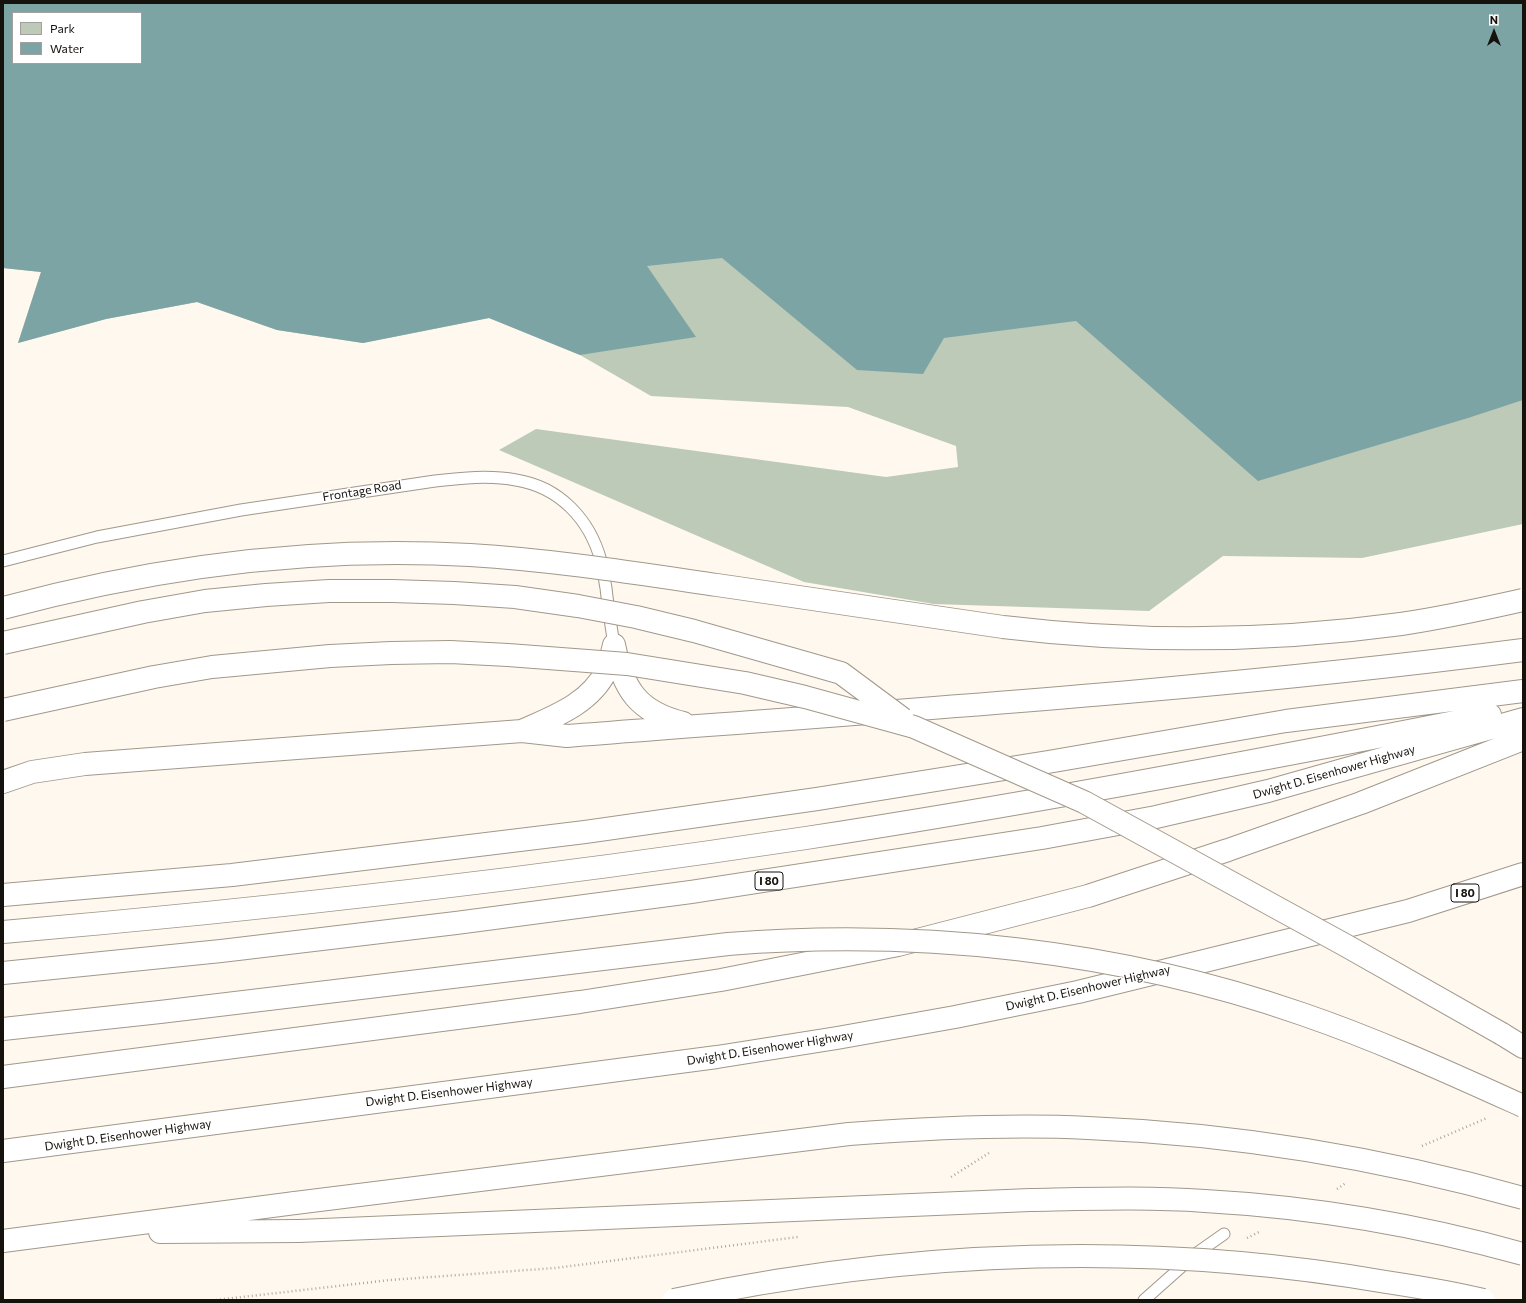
<!DOCTYPE html>
<style>
body{margin:0}
#map{position:relative;width:1526px;height:1303px;overflow:hidden;background:#fff8ef;font-family:Commissioner,sans-serif}
canvas{display:block}
.frame{position:absolute;inset:0;border:4px solid #15110c;pointer-events:none}
.legend{position:absolute;left:12px;top:12px;width:130px;height:52px;box-sizing:border-box;background:#fff;border:1px solid #a1a09e;margin:0;padding:5px 7px;list-style:none;font-size:12px;color:#15110c}
.legend li{display:flex;align-items:center;gap:8px;height:20px}
.legend b{width:20px;border:1px solid #a1a09e}
.north{position:absolute;left:1474px;top:12px;width:40px;height:40px;-webkit-text-stroke:3px #fff;paint-order:stroke;rotate:0deg;font-size:11px;font-weight:700;line-height:16px;text-align:center;color:#15110c}
.north::after{content:'';display:block;margin:auto;width:14px;height:18px;background:#15110c;clip-path:polygon(50% 0,100% 100%,50% 72%,0 100%)}
</style>
<div id="map">
<canvas width="1526" height="1303"></canvas>
<div class="frame"></div>
<ul class="legend">
<li><b style="height:11px;background:#bdcab8"></b>Park</li>
<li><b style="height:11px;background:#7da4a5"></b>Water</li>
</ul>
<div class="north">N</div>
</div>
<script>
const c = document.querySelector('canvas').getContext('2d');
c.lineJoin = 'round';
function fill(path, color) {
  c.fillStyle = color;
  c.fill(path, 'evenodd');
}
function strokePath(path, color, width, dash) {
  c.strokeStyle = color;
  c.lineWidth = width;
  c.lineCap = dash ? 'butt' : 'round';
  c.setLineDash(dash || []);
  c.stroke(path);
}
function write(font, color, halo, rows, align = 'center') {
  c.font = font + ' Commissioner,sans-serif';
  c.lineWidth = 3;
  c.setLineDash([]);
  c.textBaseline = 'middle';
  c.strokeStyle = halo;
  c.fillStyle = color;
  for (const [text, x, y, turn = 0] of rows) {
    c.save();
    c.translate(x, y);
    c.rotate((+turn || 0) * Math.PI / 180);
    c.textAlign = isNaN(turn) ? turn : align;
    if (halo) c.strokeText(text, 0, 0);
    c.fillText(text, 0, 0);
    c.restore();
  }
}
fill(new Path2D(`
 M3,3H1523V524L1362,558L1223,556L1149,611L934,604L804,582L499,450L536,429L886,477L958,467L956,446L848,407L651,396L580,355L489,318L363,343L277,330L197,302L106,319L18,343L41,272L3,268ZM13,13H141V63H13Z`), '#bdcab8');
fill(new Path2D(`
 M3,3H1523V400L1468,418L1258,481L1076,321L944,338L923,374L857,370L722,258L647,266L696,337L580,355L489,318L363,343L277,330L197,302L106,319L18,343L41,272L3,268ZM13,13H141V63H13Z`), '#7da4a5');
const service = new Path2D(`
 M3,561L97,537L241,510L435,481C461,478 490,475 516,480C560,487 590,520 601,561C604,569 604,579 606,588C608,607 611,626 614,645
 M1144,1300L1197,1253L1224,1234`);
const motorway = new Path2D(`
 M614,645C623,689 638,712 683,723
 M522,731C553,717 590,704 606,671C609,663 612,654 614,645
 M3,782L32,772L85,764L522,731L567,736C886,711 1206,691 1523,650
 M3,895L232,875L585,832L817,799L1048,762L1286,721L1523,691
 M3,932C272,909 540,878 806,838C1035,803 1263,760 1490,715
 M3,973L221,951L456,923L691,892L1042,838L1156,817L1268,791L1523,719
 M1502,1034L1523,1047
 M3,1077L580,1002L721,980L898,945L1088,896L1228,850L1361,803L1523,739
 M3,1151L717,1057L837,1038L955,1017L1078,992L1408,911L1523,874
 M160,1232L299,1231
 M3,1241L295,1203`);
strokePath(service, '#a2988a', 13);
strokePath(motorway, '#a2988a', 24);
strokePath(new Path2D(`
 M1422,1146L1487,1118
 M951,1177L989,1153
 M1337,1189L1346,1183
 M1247,1238L1259,1232
 M216,1300L390,1280L555,1268L798,1237`), '#ada79f', 2.5, [1, 3]);
strokePath(service, '#fff', 11);
strokePath(motorway, '#fff', 22);
const motorwayBridge = new Path2D(`
 M3,608C155,567 313,546 470,555C553,560 635,573 717,585C812,599 908,613 1003,627C1136,643 1269,642 1401,624C1442,618 1483,609 1523,600
 M3,643L143,612L205,601L266,595L329,591H392L454,593L515,597L578,606L636,617L694,631L841,673L903,719
 M3,710L154,677L212,667L330,656L391,653L450,652L508,655L627,664L745,683L805,697L914,727L1084,802L1345,945L1502,1034
 M3,1029L160,1012L728,944C921,929 1118,950 1302,1014C1378,1040 1450,1073 1523,1106
 M295,1203L849,1134C929,1128 1009,1124 1088,1128C1236,1134 1381,1158 1523,1198
 M299,1231L1030,1200C1088,1199 1147,1197 1205,1201C1312,1207 1419,1225 1523,1254
 M674,1300C909,1250 1148,1241 1386,1282C1419,1287 1451,1292 1483,1300`);
strokePath(motorwayBridge, '#a2988a', 24, []);
strokePath(motorwayBridge, '#fff', 22);
for (const [x, y, w] of [
 [769,881,28],
 [1465,893,28]
]) {
  const box = new Path2D();
  box.roundRect(x - w / 2, y - 9, w, 18, 3);
  c.fillStyle = '#fff';
  c.fill(box);
  strokePath(box, '#15110c', 1);
}
write('bold 11px', '#15110c', null, [
 ["I 80",769,881],
 ["I 80",1465,893]
]);
write('12px', '#15110c', '#fff', [
 ["Frontage Road",362,491,-9],
 ["Dwight D. Eisenhower Highway",1334,772,-16],
 ["Dwight D. Eisenhower Highway",1088,988,-13],
 ["Dwight D. Eisenhower Highway",770,1048,-9],
 ["Dwight D. Eisenhower Highway",449,1092,-7],
 ["Dwight D. Eisenhower Highway",128,1135,-8]
]);
</script>
